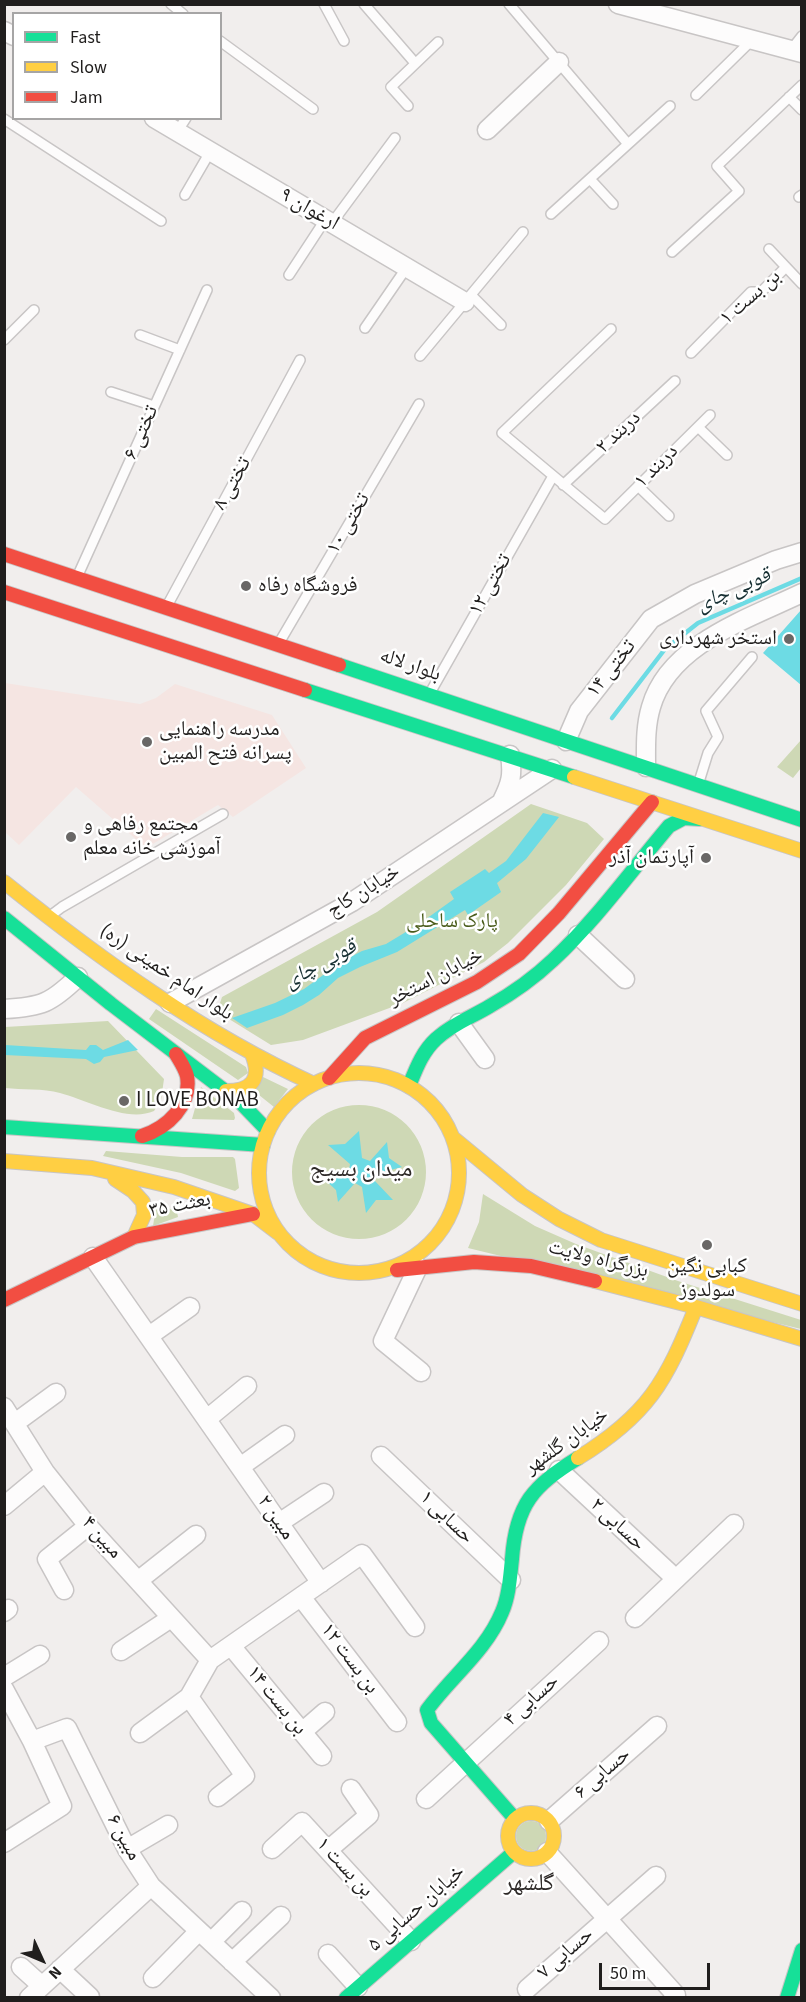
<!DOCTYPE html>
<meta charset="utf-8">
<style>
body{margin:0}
#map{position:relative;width:806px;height:2002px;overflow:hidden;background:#f1eeed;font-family:"Source Sans 3",sans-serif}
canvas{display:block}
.frame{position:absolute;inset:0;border:6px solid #201e1d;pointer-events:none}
.legend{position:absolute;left:12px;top:12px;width:210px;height:108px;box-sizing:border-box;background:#fff;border:2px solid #a6a5a5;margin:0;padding:8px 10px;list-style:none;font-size:18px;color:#201e1d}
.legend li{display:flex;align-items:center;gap:12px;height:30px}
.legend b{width:30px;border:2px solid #a6a5a5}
.north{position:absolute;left:12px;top:1930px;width:60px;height:60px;-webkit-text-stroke:4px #fff;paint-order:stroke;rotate:134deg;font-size:16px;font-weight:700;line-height:24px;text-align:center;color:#201e1d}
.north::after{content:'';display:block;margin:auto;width:21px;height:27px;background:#201e1d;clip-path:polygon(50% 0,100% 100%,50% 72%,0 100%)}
.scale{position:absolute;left:599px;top:1963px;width:111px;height:27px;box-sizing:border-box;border:3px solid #201e1d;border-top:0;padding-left:8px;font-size:18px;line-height:21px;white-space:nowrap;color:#201e1d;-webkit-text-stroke:4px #fff;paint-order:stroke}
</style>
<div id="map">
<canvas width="806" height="2002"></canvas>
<div class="frame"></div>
<ul class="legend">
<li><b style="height:8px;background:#16e098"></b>Fast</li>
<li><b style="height:8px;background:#ffcf43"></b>Slow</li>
<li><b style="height:8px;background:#f24e42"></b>Jam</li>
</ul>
<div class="north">N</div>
<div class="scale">50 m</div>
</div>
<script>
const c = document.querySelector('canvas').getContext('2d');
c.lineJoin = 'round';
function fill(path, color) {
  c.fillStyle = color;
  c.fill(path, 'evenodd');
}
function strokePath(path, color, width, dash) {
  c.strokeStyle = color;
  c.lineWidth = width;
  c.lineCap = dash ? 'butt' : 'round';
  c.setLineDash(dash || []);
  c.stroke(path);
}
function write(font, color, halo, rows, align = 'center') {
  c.font = font + ' "Source Sans 3","Noto Naskh Arabic",sans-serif';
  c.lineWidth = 5;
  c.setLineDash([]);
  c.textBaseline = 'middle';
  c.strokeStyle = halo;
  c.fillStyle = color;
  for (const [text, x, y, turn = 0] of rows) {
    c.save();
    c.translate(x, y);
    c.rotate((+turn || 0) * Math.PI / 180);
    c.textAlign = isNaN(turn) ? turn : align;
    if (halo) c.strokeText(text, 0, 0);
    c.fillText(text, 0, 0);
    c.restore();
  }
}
fill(new Path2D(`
 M5,683L140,704L156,698L175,684L272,715L306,768L233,817L218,805L146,848L76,787L19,845L5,832Z`), '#f5e5e2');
fill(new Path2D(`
 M801,740V768L793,778L777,767Z
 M531,804L587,823L604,839L566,885L508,943L484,962L403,1003L303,1040L271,1045L208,1006L220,1003L222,997L377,912Z
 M156,1009L246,1067L248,1073L238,1080L149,1019Z
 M108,1021L164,1079L161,1100L154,1111C127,1123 87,1100 60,1093C43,1088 22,1090 5,1088V1027Z
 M263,1077L288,1089L274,1107L254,1091Z
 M201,1087L234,1113L235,1118L234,1120L192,1119Z
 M292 1172a67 67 0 1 1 134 0a67 67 0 1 1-134 0Z
 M106,1151L182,1157H233L235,1159L239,1188L235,1191L181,1173L103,1156Z
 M483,1194L535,1226L576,1244L678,1281L801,1320V1329L468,1248L479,1222Z
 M159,1204L177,1212L178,1217L153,1226L156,1207Z
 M516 1836a15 15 0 1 1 30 0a15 15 0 1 1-30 0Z`), '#ced8b5');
fill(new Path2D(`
 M801,610L802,685H801L763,653Z
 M543,813L559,817L526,859L497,883L501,892L468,915L465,910L397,952L360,967L338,978L319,995L303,1005L283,1015L247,1028L232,1018L275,1003L304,989L341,962L362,951L386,944L419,924L454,899L450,892L485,869L489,873L506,861Z
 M128,1040L138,1050L104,1057L100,1062L94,1064L86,1059L5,1055V1045L86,1050L90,1045H96L103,1050Z
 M359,1131L362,1158L370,1161L387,1142L389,1158L402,1167L375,1174L374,1180L393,1200H376L366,1213L362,1187L355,1183L338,1202L336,1190L321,1176L349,1171L350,1164L328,1145L345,1144Z`), '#6ddbe4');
strokePath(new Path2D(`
 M612,718L665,649L698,623L802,578`), '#6ddbe4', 4.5);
const lane = new Path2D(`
 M171,4L183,14
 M324,4L344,41
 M364,4L415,63
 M509,4L628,144
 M220,41L313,109
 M791,50L802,36
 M696,95L751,41
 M789,97L802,110
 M408,106L391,87L438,42
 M4,119L161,221
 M177,132L186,118
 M590,179L613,204
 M185,195L210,152
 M799,197L802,195
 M551,214L670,106
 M332,223L395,138
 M769,249L802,284
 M672,252L739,191L717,166L802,85
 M289,275L325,220
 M471,295L501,325
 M365,328L407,267
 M611,329L502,433L605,519L710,415
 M140,335L180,350
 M4,340L34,310
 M691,353L751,292H761L786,267
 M420,356L523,232
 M111,392L154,406
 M698,427L727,455
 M563,485L675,381
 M638,486L669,516
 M78,575L207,290
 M167,606L300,360
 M279,643L419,404
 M430,693L553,476
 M698,785L708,753L718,737L706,711L752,657
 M50,916L62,907L223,814`);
const street = new Path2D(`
 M618,4L802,53
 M4,31L14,36
 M154,118L465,302
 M487,130L559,62
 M566,741L579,711L651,619L695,594L776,560L802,552
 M646,767C646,747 645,727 651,707C669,644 748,619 802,593
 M502,801C511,783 513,775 510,755
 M578,935L625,979
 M170,1003L352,902L552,769
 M4,1009C42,1007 51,1003 78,977
 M459,1023L485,1059
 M93,1257L321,1583
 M418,1267L383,1341L421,1372
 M149,1336L190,1307
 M4,1407L45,1472L88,1526L210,1660
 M207,1419L247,1386
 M15,1423L56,1393
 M381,1456L511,1580
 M240,1467L285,1435
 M559,1470L676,1579
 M4,1506L45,1472
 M279,1523L324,1493
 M139,1580L196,1535
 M64,1590L47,1559L88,1526
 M301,1597L397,1722
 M4,1612L8,1609
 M635,1618L734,1524
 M231,1646L322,1756
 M121,1651L171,1618
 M4,1677L40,1655
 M4,1689L32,1741L62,1806L4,1843
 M189,1697L245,1776L218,1797
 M302,1732L325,1712
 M140,1733L189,1697L210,1660L362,1554L415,1627
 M32,1741L67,1728L127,1849L151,1886L271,1998
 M426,1799L599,1641
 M549,1821L657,1726
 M127,1849L168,1825
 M272,1849L302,1822L411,1941
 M328,1850L369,1815L351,1789
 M547,1852L676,1995L673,1998
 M211,1942L242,1911
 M328,1954L358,1987
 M232,1962L281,1916
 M21,1967L42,1986
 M60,1969L90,1997
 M153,1978L199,1931
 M527,1989L656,1876
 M29,1998L151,1886`);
const fast = new Path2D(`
 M339,665L802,820
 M305,690L574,777
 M4,918L111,1004L241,1103L268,1131
 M409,1086C416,1069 422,1052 436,1039C452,1024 472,1017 490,1006C513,993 534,978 553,960C596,920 631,871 669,826L684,818L700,819
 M4,1127L263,1145
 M515,1819L431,1723L427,1710C451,1677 486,1651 502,1612C509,1596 510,1577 512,1559C516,1504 533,1486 578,1458
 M346,1998L514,1852
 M787,1998L802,1950`);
const slow = new Path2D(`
 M574,777L802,851
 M4,882C100,959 202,1033 314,1084
 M259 1173a100 100 0 1 1 200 0a100 100 0 1 1-200 0Z
 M226,1091C252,1091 262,1079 252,1054
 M453,1138L522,1195L559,1219L601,1240L802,1304
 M4,1161L92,1168L174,1187L253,1214L278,1233
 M115,1179L133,1191L143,1202L144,1215L134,1237
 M595,1281L696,1307L802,1339
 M578,1458C648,1415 666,1382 696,1307
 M508 1836a23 23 0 1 1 46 0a23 23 0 1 1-46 0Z`);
const jam = new Path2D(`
 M4,554L339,665
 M4,592L305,690
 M329,1078L365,1038L477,982L519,954L559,913L652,802
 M142,1136C167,1128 192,1105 187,1076C185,1068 180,1061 176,1054
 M397,1270L474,1262L531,1266L595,1281
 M4,1300L134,1237L253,1214`);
strokePath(lane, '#c8c5c5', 12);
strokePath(street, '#c8c5c5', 21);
strokePath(fast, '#c8c5c5', 16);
strokePath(slow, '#c8c5c5', 16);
strokePath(jam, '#c8c5c5', 16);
strokePath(lane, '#fdfcfc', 9);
strokePath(street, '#fdfcfc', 18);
strokePath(fast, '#16e098', 14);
strokePath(slow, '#ffcf43', 14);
strokePath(jam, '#f24e42', 14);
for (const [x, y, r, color] of [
 [246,586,6,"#696766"],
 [789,639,6,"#696766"],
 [147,742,6,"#696766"],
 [71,837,6,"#696766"],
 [706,858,6,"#696766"],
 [124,1101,6,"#696766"],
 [707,1245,6,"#696766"]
]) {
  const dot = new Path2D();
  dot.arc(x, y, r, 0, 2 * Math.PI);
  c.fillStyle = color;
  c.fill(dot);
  strokePath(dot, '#fff', 2);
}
write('21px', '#201e1d', '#fff', [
 ["ارغوان ۹",309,210,30],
 ["بن بست ۱",751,298,-41],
 ["تختی ۶",142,433,-66],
 ["دربند ۲",619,433,-43],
 ["دربند ۱",657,467,-45],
 ["تختی ۸",233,484,-61],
 ["تختی ۱۰",349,524,-60],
 ["تختی ۱۲",491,585,-61],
 ["بلوار لاله",410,666,19],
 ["تختی ۱۴",612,669,-52],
 ["خیابان کاج",364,892,-32],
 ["بلوار امام خمینی (ره)",166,973,34],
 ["خیابان استخر",436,978,-27],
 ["بعثت ۳۵",180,1206,-11],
 ["بزرگراه ولایت",598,1260,14],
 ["خیابان گلشهر",567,1442,-36],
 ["مبین ۲",275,1518,55],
 ["حسابی ۱",446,1518,44],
 ["حسابی ۲",617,1525,43],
 ["مبین ۴",101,1538,48],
 ["بن بست ۱۲",349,1659,53],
 ["بن بست ۱۴",276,1701,51],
 ["حسابی ۴",532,1701,-42],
 ["حسابی ۶",603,1774,-41],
 ["مبین ۶",123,1838,61],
 ["بن بست ۱",344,1868,47],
 ["خیابان حسابی ۵",417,1909,-41],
 ["حسابی ۷",566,1954,-41]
]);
write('21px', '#201e1d', '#fff', [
 ["فروشگاه رفاه",258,586],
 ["استخر شهرداری",777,639,"right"],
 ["مدرسه راهنمایی",159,730],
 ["پسرانه فتح المبین",159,754],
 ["مجتمع رفاهی و",83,825],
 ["آموزشی خانه معلم",83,849],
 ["آپارتمان آذر",694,858,"right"],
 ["I LOVE BONAB",136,1101],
 ["کبابی نگین",707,1267,"center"],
 ["سولدوز",707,1291,"center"]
], 'left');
write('21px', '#495b19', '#fff', [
 ["پارک ساحلی",452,922]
]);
write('italic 22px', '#172f32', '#fff', [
 ["قوبی چای",734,591,-24],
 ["قوبی چای",321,965,-29]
]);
write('24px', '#2e2a28', '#fff', [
 ["میدان بسیج",361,1171],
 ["گلشهر",529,1885]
]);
</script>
